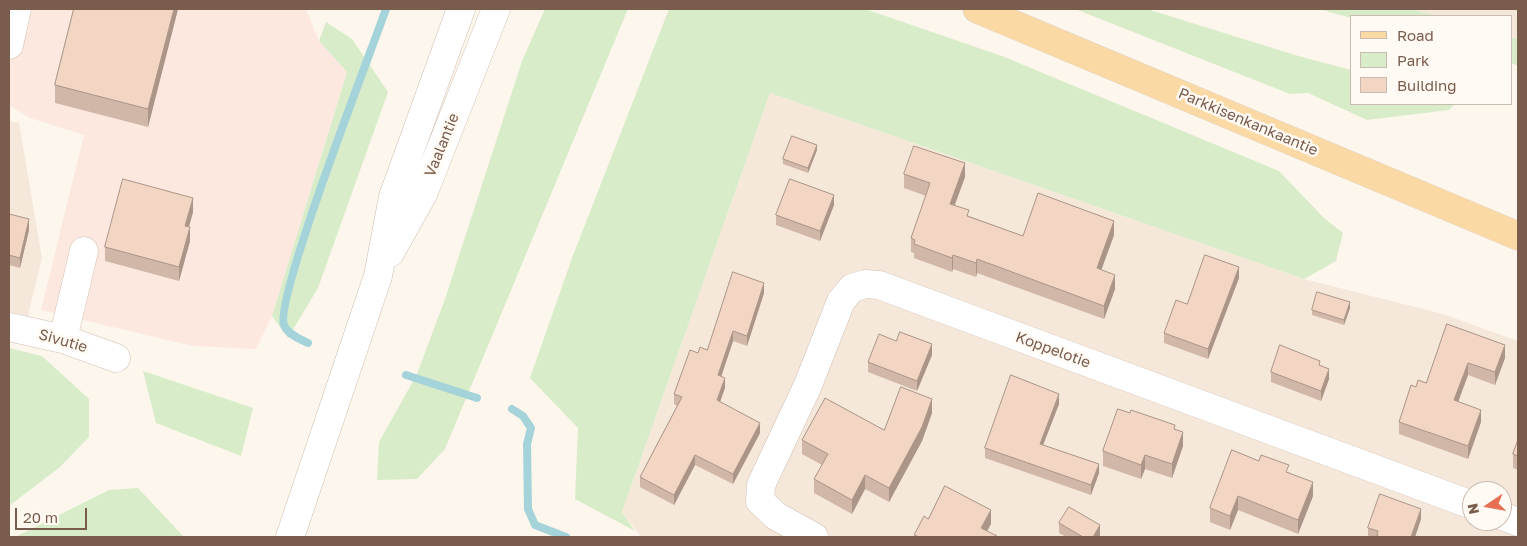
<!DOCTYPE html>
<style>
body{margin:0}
#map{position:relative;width:1527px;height:546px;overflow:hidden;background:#fdf6ec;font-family:"Golos Text",sans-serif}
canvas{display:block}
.frame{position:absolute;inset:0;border:10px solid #7a5c4d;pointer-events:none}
.legend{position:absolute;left:1350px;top:15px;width:162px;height:90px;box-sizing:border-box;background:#fffaf3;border:1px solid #cabbb1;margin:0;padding:6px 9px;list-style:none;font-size:15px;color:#7a5c4d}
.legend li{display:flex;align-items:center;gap:10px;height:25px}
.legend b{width:25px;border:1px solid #cabbb1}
.north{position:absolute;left:1462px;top:481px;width:50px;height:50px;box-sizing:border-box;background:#fffaf3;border:1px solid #cabbb1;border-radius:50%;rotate:258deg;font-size:14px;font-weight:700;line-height:20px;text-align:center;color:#7a5c4d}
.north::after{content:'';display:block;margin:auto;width:18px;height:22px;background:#e76f51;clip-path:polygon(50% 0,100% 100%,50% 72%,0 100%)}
.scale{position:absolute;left:15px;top:508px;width:72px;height:22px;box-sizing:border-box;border:2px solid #7a5c4d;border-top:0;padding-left:6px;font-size:15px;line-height:18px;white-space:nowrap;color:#7a5c4d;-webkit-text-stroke:4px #fffaf3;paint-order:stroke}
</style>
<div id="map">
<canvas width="1527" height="546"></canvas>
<div class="frame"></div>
<ul class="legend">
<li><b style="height:6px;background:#fbd9a5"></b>Road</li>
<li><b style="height:14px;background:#d8ecc9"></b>Park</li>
<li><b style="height:14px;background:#f3d5c3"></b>Building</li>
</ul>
<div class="north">N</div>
<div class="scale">20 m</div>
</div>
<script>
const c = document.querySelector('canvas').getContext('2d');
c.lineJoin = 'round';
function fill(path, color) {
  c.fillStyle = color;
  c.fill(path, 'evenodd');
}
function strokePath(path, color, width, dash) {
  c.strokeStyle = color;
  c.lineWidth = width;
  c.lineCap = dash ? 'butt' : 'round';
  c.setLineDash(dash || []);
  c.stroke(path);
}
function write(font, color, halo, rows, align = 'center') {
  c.font = font + ' "Golos Text",sans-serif';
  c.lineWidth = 5;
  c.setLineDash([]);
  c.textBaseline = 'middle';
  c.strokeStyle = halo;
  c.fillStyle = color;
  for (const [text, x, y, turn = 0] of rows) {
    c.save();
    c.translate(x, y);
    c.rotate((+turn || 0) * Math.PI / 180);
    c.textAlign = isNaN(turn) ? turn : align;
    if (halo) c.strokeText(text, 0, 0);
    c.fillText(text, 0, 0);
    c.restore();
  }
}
fill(new Path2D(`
 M1412,9H1518V39L1511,37V16H1438Z
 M770,93L1304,279L1443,314L1518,341V537H641L622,512ZM1472,491H1502V521H1472Z
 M9,121L19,123L42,258L28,316L9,312Z`), '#f5e8da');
fill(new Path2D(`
 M9,9H306L319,41L347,72L272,316L256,349L193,346L41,310L84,135L30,118L9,105Z`), '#fde8e0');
fill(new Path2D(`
 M545,9H628L445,449L417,479L377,480L379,442L417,374L445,299L522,61Z
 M669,9H865L1002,56L1279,171L1324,218L1343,233L1336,261L1304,279L770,93L622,512L635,531L575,499L578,428L530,378L572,258Z
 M1075,9H1147L1295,55L1351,70V104H1455L1449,110L1367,120L1308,93L1290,94Z
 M1319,9H1412L1438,16L1351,18Z
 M326,22L352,39L388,92L318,288L288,338L272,316L347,72L319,41Z
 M1511,37L1518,39V66L1511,63Z
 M9,348L42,356L89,399V437L60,467L9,506Z
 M143,371L253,408L241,456L156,423Z
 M138,488L184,537H15L109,490Z`), '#d8ecc9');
strokePath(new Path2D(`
 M308,343C300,339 287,334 284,325C274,300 371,52 386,9
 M406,375L477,398
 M512,409L523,416L531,428L527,444L528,509L535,525L566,537`), '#a5d3da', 8);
const minor = new Path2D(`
 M9,45L17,9
 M390,253L423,194L496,9
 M9,327L63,339L116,358
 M63,339L84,251
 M1502,516L1518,522
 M290,537L378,276L393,197L461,9
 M814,537L776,516L760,501L761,485L808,385L841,301L852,288L865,284L879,285L1472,505`);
const major = new Path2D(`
 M977,9L1518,236`);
strokePath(minor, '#d1beb0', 29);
strokePath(major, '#dad1cd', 29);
strokePath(minor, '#fff', 28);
strokePath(major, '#fbd9a5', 28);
fill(new Path2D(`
 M74,9H178L148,127L55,103V85Z
 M817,150L808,173L783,164V159Z
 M904,174L965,177L955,205L969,216L1023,236L1114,235L1101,270L1115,289L1104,319L977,273L976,277L953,269L952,272L914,258V253L911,252V238L926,196L904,188Z
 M834,205L820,241L776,225V215Z
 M193,212L189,227L190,241L179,281L105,261V247Z
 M9,214L29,230L20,268L9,265Z
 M1239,278L1208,359L1164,343V333L1187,304Z
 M764,293L747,346L733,341L721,377L725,388L720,402L760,433L733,484L695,465L674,505L640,487V477L677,406L674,404V394L698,353L707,350Z
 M1350,308L1344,325L1312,315V310Z
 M1447,324L1505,358L1495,385L1468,375L1458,402L1481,422L1468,459L1399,434V422L1416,387L1426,383Z
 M896,341L932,355L917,391L868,372V362Z
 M1320,366L1329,379L1321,401L1271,382V372Z
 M1059,404L1043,445L1099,473L1091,495L985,458V448Z
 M932,413L922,441L889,502L865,489L852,514L814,493V479L822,465L802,454V440L884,430Z
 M1175,429L1183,446L1172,478L1145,469L1141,479L1103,466V451Z
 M1518,440V470L1513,468V454Z
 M1289,472L1313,496L1298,534L1238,510L1230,530L1210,522V508Z
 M1421,519L1415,537H1368V528Z
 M1059,523L1100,536L1099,537H1066L1059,533Z`), '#d1b7a8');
fill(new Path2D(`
 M174,9H178L148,127V109Z
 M817,145V150L808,173V168Z
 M965,163V177L950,217V204Z
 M834,195V205L820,241V231Z
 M193,198V212L185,240V226Z
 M29,219V230L20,268V258Z
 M1114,221V235L1097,282V268Z
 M190,227V241L179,281V267Z
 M953,255V269L952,272V258Z
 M977,259V273L976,277V263Z
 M1239,267V278L1208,359V349Z
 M1115,275V289L1104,319V306Z
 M764,283V293L747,346V336Z
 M1350,302V308L1344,325V320Z
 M733,331V341L718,386V375Z
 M932,344V355L917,391V381Z
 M1505,345V358L1495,385V372Z
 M1468,363V375L1454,413V400Z
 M1329,369V379L1321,401V391Z
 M725,378V388L717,410V400Z
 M1059,394V404L1040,453V444Z
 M932,399V413L922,441L889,502V488Z
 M1481,410V422L1468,459V446Z
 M760,423V433L733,484V474Z
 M1183,432V446L1172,478V464Z
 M695,455V465L674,505V495Z
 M1145,455V469L1141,479V465Z
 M1099,464V473L1091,495V485Z
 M865,475V489L852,514V500Z
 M1313,482V496L1298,534V520Z
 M1238,496V510L1230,530V516Z
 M1421,509V519L1415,537H1411Z
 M991,510V524L984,537L981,528Z
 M1100,525V536L1099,537H1093Z`), '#aa9588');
const building = new Path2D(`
 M74,9H174L148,109L55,85Z
 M792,136L817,145L808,168L783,159Z
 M914,146L965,163L950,204L969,210L967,216L1023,236L1038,193L1114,221L1097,268L1115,275L1104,306L977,259L976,263L953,255L952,258L914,244L915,240L911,238L930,183L904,174Z
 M123,179L193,198L185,226L190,227L179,267L105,247Z
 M790,179L834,195L820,231L776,215Z
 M9,214L29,219L20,258L9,255Z
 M1205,255L1239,267L1208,349L1164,333L1176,300L1187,304Z
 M733,272L764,283L747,336L733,331L718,375L725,378L717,400L760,423L733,474L695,455L674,495L640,477L682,397L674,394L690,350L698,353L700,347L707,350Z
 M1317,292L1350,302L1344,320L1312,310Z
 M1447,324L1505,345L1495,372L1468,363L1454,400L1481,410L1468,446L1399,422L1411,385L1416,387L1418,380L1426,383Z
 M900,332L932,344L917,381L868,362L879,334L896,341Z
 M1280,345L1320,361L1319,365L1329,369L1321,391L1271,372Z
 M1011,375L1059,394L1040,444L1099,464L1091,485L985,448Z
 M901,387L932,399L922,427L889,488L865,475L852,500L814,479L828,454L802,440L825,398L884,430Z
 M1118,409L1130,413L1131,410L1175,425L1174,429L1183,432L1172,464L1145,455L1141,465L1103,451Z
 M1518,440V456L1513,454Z
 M1232,450L1259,461L1261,455L1289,465L1286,472L1313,482L1298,520L1238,496L1230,516L1210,508Z
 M945,486L991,510L981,528L997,536V537H919L914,535L924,516L928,519Z
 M1380,494L1421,509L1411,537H1381L1377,536L1378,531L1368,528Z
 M1069,507L1100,525L1093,537H1083L1059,523Z`);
fill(building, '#f3d5c3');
strokePath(building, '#aa9588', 1);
write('15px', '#7a5c4d', '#fffaf3', [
 ["Parkkisenkankaantie",1248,122,23],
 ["Vaalantie",442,145,-68],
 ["Sivutie",63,341,16],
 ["Koppelotie",1053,350,20]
]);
</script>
